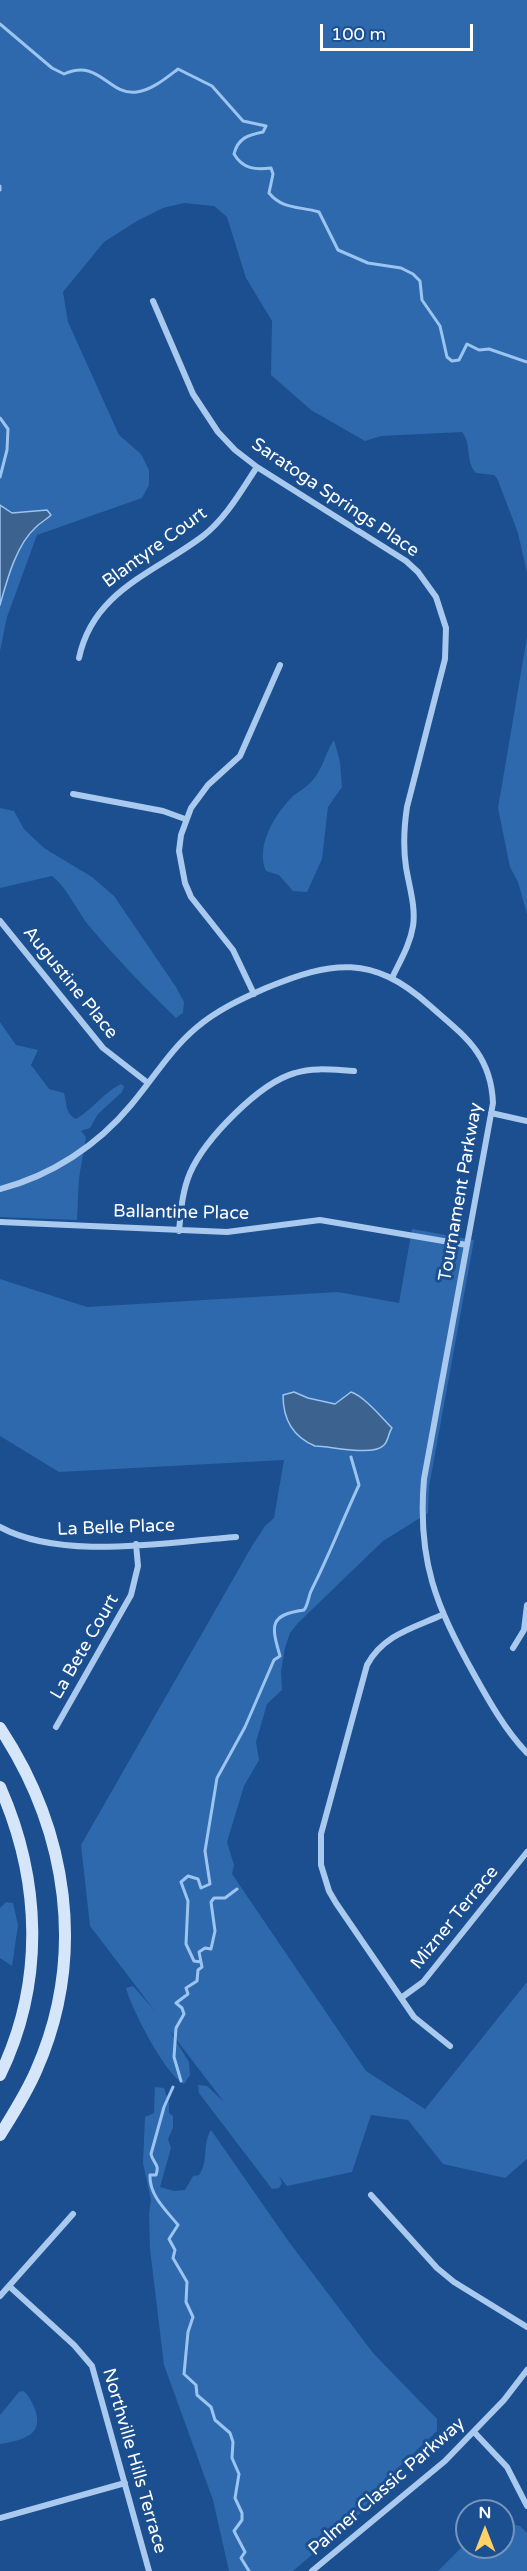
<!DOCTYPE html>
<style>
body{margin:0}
#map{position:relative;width:527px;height:2571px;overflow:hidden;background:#1b4f8f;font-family:"Varela Round",sans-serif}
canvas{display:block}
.north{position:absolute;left:455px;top:2499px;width:60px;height:60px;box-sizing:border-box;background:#1b4f8f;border:2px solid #7695bc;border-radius:50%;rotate:0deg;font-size:16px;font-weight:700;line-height:24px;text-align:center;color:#fff}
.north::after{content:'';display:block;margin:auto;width:21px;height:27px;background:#ffd166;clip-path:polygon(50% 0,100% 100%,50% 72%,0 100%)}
.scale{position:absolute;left:320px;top:24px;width:153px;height:27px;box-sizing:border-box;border:3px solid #fff;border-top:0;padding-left:8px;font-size:18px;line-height:21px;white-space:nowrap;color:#fff;-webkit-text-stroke:4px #1b4f8f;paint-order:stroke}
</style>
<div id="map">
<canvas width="527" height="2571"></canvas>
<div class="north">N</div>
<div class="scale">100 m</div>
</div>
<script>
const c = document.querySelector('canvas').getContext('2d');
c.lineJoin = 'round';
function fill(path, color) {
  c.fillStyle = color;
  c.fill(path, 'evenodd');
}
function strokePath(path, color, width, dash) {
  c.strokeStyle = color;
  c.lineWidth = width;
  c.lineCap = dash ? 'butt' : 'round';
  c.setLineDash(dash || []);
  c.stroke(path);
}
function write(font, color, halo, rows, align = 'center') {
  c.font = font + ' "Varela Round",sans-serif';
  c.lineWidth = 6;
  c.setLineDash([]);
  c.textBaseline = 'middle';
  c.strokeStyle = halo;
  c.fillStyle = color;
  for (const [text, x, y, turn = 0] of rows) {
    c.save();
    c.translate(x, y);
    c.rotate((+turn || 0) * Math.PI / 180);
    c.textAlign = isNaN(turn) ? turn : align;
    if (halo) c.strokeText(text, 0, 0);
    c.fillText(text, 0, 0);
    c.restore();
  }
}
fill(new Path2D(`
 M0,0H527V573L518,533L497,478L494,475L476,473C465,461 472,444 462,432L381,436L365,441L311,410L271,375L272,321L246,278L227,217L214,206L184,203L163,208L137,221L104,242L63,292L68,322L119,435L141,454L149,470V485L142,498L37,535L7,617L0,651Z
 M527,637V914L518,882L510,867L498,808Z
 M334,740L340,762L342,787L328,807L322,859L307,892L293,891L279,875L266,871C255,846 275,814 293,796C299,791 307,787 312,781C323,769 325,753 334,740Z
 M0,808L14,811L24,829L44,848L92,877L114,896L176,987L184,1002L183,1013L176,1018C146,989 117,959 90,927C76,911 69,889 52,876L0,888Z
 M0,1022L16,1045L38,1050L31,1065L49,1089L64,1093C67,1103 65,1114 76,1119C93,1109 104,1092 121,1084L124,1086L122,1092L98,1114L90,1128L81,1131L86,1137L79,1178L77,1220L0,1217Z
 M412,1229L474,1240L429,1487L428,1513L383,1541L298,1623L290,1633L285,1648L281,1671L282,1690L267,1704L256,1742L259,1760L244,1786L227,1842L234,1865L232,1874L366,2071L425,2109L527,1982V2159L505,2178L443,2164L408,2120L371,2115L352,2172L287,2186L279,2176L282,2183L279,2188L272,2189L199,2093L198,2085L207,2086L224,2102L169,2030L189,2062L190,2075L184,2084C165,2074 132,2010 126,1988L133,1986L155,2011L90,1926L81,1845L252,1546L265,1526L274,1518L284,1460L59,1472L0,1436V1279L87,1307L338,1292L399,1303Z
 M6,1902L13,1903L18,1925L12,1966L0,1958V1908Z
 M155,2087L164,2088L169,2103V2113L173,2116V2128L168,2139L171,2148L160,2187L174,2191L185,2190L193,2176L199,2175C209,2162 202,2143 211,2130L289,2242L373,2353L437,2419V2431L398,2468V2481L293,2571H229L213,2500L164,2365L150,2249L149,2214L151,2200L143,2163L145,2117L154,2113Z
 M23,2391C29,2395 31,2401 34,2407C46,2435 23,2440 0,2444V2415L19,2392Z
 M503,2522L520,2526L527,2533V2571H438L467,2542V2547H503Z`), '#2e69ad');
const water = new Path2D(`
 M0,505L12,513L47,510L51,515C46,520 41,522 36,527C16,545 7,580 0,605Z
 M294,1392L308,1398L335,1404L351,1392C364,1396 382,1418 392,1428C388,1433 389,1440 384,1445C373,1457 331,1446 315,1446C293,1437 283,1419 283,1395Z`);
fill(water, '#3c6290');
strokePath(water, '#9cc4f0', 1.5);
strokePath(new Path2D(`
 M0,24L52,68L64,74C100,58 108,96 137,92C152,90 166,78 178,69L212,86L243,121L266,126L263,132C248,135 238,138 234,154C243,169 255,170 271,168L273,174L269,193C283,210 300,206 319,212L338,250L368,263L401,268L413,274L420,281L422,300L440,326L447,357L452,361L459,360L467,344L479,350L489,349L527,362
 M0,186V190
 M0,418L8,429L7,450L0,477
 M201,1962L194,1961L186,1944L188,1901L181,1882L188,1876L198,1879L201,1888L210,1884L205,1851L217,1778L245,1727L274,1660L280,1656C271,1625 269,1615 304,1610C309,1603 308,1596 312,1589C329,1556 343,1519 359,1485L351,1457
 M181,2081L174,2057L176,2028L184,2014L182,2008L176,2003L188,1994L186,1988L197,1981L198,1970L202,1967L199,1952L205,1948L211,1949L215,1931L211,1902L214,1898H225L237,1889
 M173,2087L164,2107L151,2154C153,2164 160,2163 156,2175H150C149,2196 167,2211 178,2225L169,2239L175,2250L173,2258L187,2282L186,2302L193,2317L188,2332L184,2374L196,2385L197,2395L211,2407L215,2420L230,2433L233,2442L232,2458L239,2474L235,2498L242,2513V2520L234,2531L245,2552L241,2558L249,2571`), '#9cc4f0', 3);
strokePath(new Path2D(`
 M153,301L193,394L218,432L235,450L257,467L406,561L418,572L436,597L446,628L445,659L407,807C404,827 403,847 406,867C409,886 416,907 413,926C410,945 400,961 392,978
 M79,658C93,591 154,573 203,536C226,518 241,491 257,467
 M73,794L163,811L185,819
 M0,921L103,1048L148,1083
 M254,994L233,950L191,897L185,883L179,851L181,835L191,808L208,785L240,756L280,665
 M491,1113L527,1121
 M0,1189C51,1176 98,1145 131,1105C153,1079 170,1050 196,1028C217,1010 241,999 266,988C332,961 372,954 429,1005C463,1035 491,1053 493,1103L424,1479C417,1561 436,1606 475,1676C490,1703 506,1731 527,1753
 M0,1222L227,1232L320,1220L467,1245
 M179,1231C181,1211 182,1192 190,1173C205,1139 259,1083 295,1073C314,1067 334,1070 354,1071
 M0,1527C62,1561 165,1542 236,1537
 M442,1615C413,1628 383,1635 367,1665L321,1834V1865L329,1891L336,1903L414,2017L450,2046
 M513,1648L524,1630L527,1605
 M56,1727L131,1595L138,1566L136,1544
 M401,1998L423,1982L527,1852
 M371,2195L437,2268L454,2282L527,2327
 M9,2286L74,2345L92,2366L149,2571
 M0,2296L73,2214
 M474,2432L507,2467L527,2506
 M0,2518L125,2483
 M312,2571L445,2461L504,2400L527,2370`), '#a9c9ee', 6);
strokePath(new Path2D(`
 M0,1728C68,1831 87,1956 36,2071C26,2094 13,2114 0,2135
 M0,1787C41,1880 45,1982 0,2075`), '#d6e6fa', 12);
write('18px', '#fff', '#1b4f8f', [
 ["Saratoga Springs Place",335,498,34],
 ["Blantyre Court",155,548,-36],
 ["Augustine Place",70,983,51],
 ["Tournament Parkway",461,1192,-80],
 ["Ballantine Place",181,1213,1],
 ["La Belle Place",116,1528,-2],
 ["La Bete Court",85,1647,-60],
 ["Mizner Terrace",455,1918,-51],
 ["Northville Hills Terrace",134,2461,74],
 ["Palmer Classic Parkway",387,2487,-41]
]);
</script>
